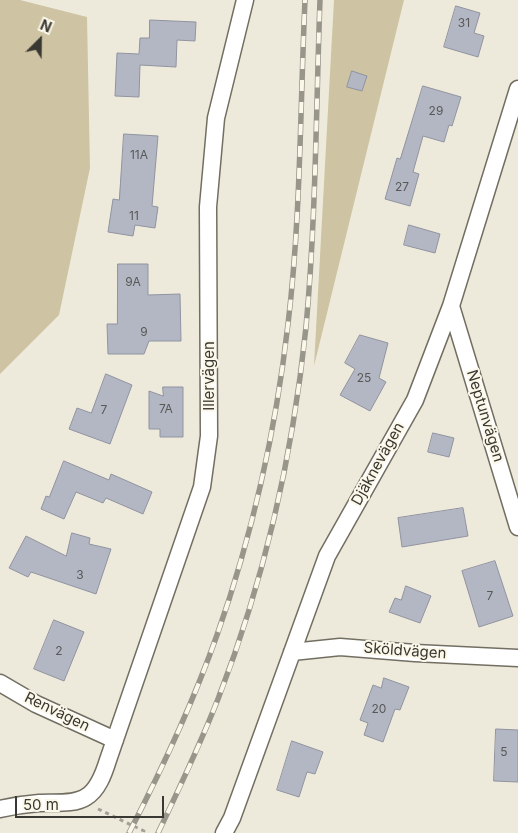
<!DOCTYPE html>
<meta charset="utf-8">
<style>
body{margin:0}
#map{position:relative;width:518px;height:833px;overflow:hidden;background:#eeeadb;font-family:Inter,sans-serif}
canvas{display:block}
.north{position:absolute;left:15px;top:15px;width:50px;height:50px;-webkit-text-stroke:4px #fbf7e9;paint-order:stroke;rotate:23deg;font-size:14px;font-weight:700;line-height:20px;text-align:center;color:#393832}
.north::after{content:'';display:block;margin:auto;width:18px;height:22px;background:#393832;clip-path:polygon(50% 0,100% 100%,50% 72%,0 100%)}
.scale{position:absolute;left:15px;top:796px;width:149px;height:22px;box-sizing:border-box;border:2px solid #393832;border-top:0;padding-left:6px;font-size:15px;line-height:18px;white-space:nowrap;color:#393832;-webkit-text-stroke:4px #fbf7e9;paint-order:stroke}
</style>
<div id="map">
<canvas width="518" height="833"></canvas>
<div class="north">N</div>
<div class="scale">50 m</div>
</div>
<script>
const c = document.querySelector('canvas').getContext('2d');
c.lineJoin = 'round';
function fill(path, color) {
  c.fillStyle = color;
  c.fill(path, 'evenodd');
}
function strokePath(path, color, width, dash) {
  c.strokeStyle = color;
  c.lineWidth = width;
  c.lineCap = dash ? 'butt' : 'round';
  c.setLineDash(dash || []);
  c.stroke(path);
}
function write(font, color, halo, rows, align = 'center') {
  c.font = font + ' Inter,sans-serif';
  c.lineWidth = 4;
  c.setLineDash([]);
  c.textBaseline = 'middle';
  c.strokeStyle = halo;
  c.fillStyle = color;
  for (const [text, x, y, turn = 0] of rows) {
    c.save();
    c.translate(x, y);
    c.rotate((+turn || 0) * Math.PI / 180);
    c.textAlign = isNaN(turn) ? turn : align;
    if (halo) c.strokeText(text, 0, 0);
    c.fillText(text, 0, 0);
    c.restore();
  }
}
fill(new Path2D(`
 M0,0H20L87,17L90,168L59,315L0,374Z
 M334,0H404L314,366Z`), '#cec4a3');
const building = new Path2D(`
 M456,6L480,13L474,33L484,36L478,57L444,47Z
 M150,20L196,22L195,41L177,40L176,67L140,65L139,97L115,96L117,53L139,54L140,38H149Z
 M352,71L367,76L362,91L347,87Z
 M423,86L461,97L452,126L449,125L444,142L423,136L413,172L419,174L410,206L385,199L397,158L400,159Z
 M124,134L158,136L152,206L158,207L155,228L135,225L133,236L108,232L113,199L119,200Z
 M409,225L440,234L435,253L404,245Z
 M118,264H148V295L180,294L181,341H149L144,354H108L107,324H117Z
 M360,335L388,343L379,378L386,382L370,411L340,395L355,369L345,363Z
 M106,374L132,385L110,444L69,429L77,408L91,413Z
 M163,387H183V437H160V429H149V391L163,396Z
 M433,433L454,438L449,457L428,452Z
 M64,461L109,480L111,474L152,492L143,514L106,498L103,503L76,492L64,519L41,509L46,496L49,497Z
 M463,508L468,536L402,547L398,518Z
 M72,533L90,538L89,544L111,549L96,594L31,572L28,577L9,568L26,536L66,556Z
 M495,561L513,616L479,627L462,571Z
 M406,586L431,596L420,623L389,612L395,598L401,600Z
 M54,620L84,632L64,681L34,669Z
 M384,678L409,687L400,710L395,709L383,742L364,735L368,723L360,720L373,685L381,688Z
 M496,729L518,730V782L494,781Z
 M292,741L323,752L315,774L307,772L299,797L277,790Z`);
fill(building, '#b3b7c4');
strokePath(building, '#9093a0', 1);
const minor = new Path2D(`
 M451,306L518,527
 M292,652L340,647L415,653L518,658
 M0,683L36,704L115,740
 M0,809C13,806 26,804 39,803C53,802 74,805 86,797C98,790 104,773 108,760L202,487L209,436L208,207L216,118L245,0
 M224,833L232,818L327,556L415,400L451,306L518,89`);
strokePath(minor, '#726e62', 19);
strokePath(new Path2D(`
 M98,809L144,831L143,833`), '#a3a095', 3, [4, 4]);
strokePath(minor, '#fff', 16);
const rail = new Path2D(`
 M129,833C162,769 193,703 217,635C252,536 276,429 288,324C301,216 300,108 305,0
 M158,833C179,789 200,745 218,699C264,581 293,454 306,327C316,219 316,109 320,0`);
strokePath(rail, '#98958a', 5.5);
strokePath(rail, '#fbf7e9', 4, [11]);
write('12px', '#585856', null, [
 ["31",464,23],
 ["29",436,111],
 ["11A",139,155],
 ["27",402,187],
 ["11",134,216],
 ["9A",133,282],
 ["9",144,332],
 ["25",364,378],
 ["7A",166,409],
 ["7",104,410],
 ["3",80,575],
 ["7",490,596],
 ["2",59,651],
 ["20",379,709],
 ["5",504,752]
]);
write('15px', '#393832', '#fbf7e9', [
 ["Illervägen",209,376,-90],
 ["Neptunvägen",485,416,73],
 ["Djäknevägen",378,464,-61],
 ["Sköldvägen",405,651,4],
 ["Renvägen",57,712,26]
]);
</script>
